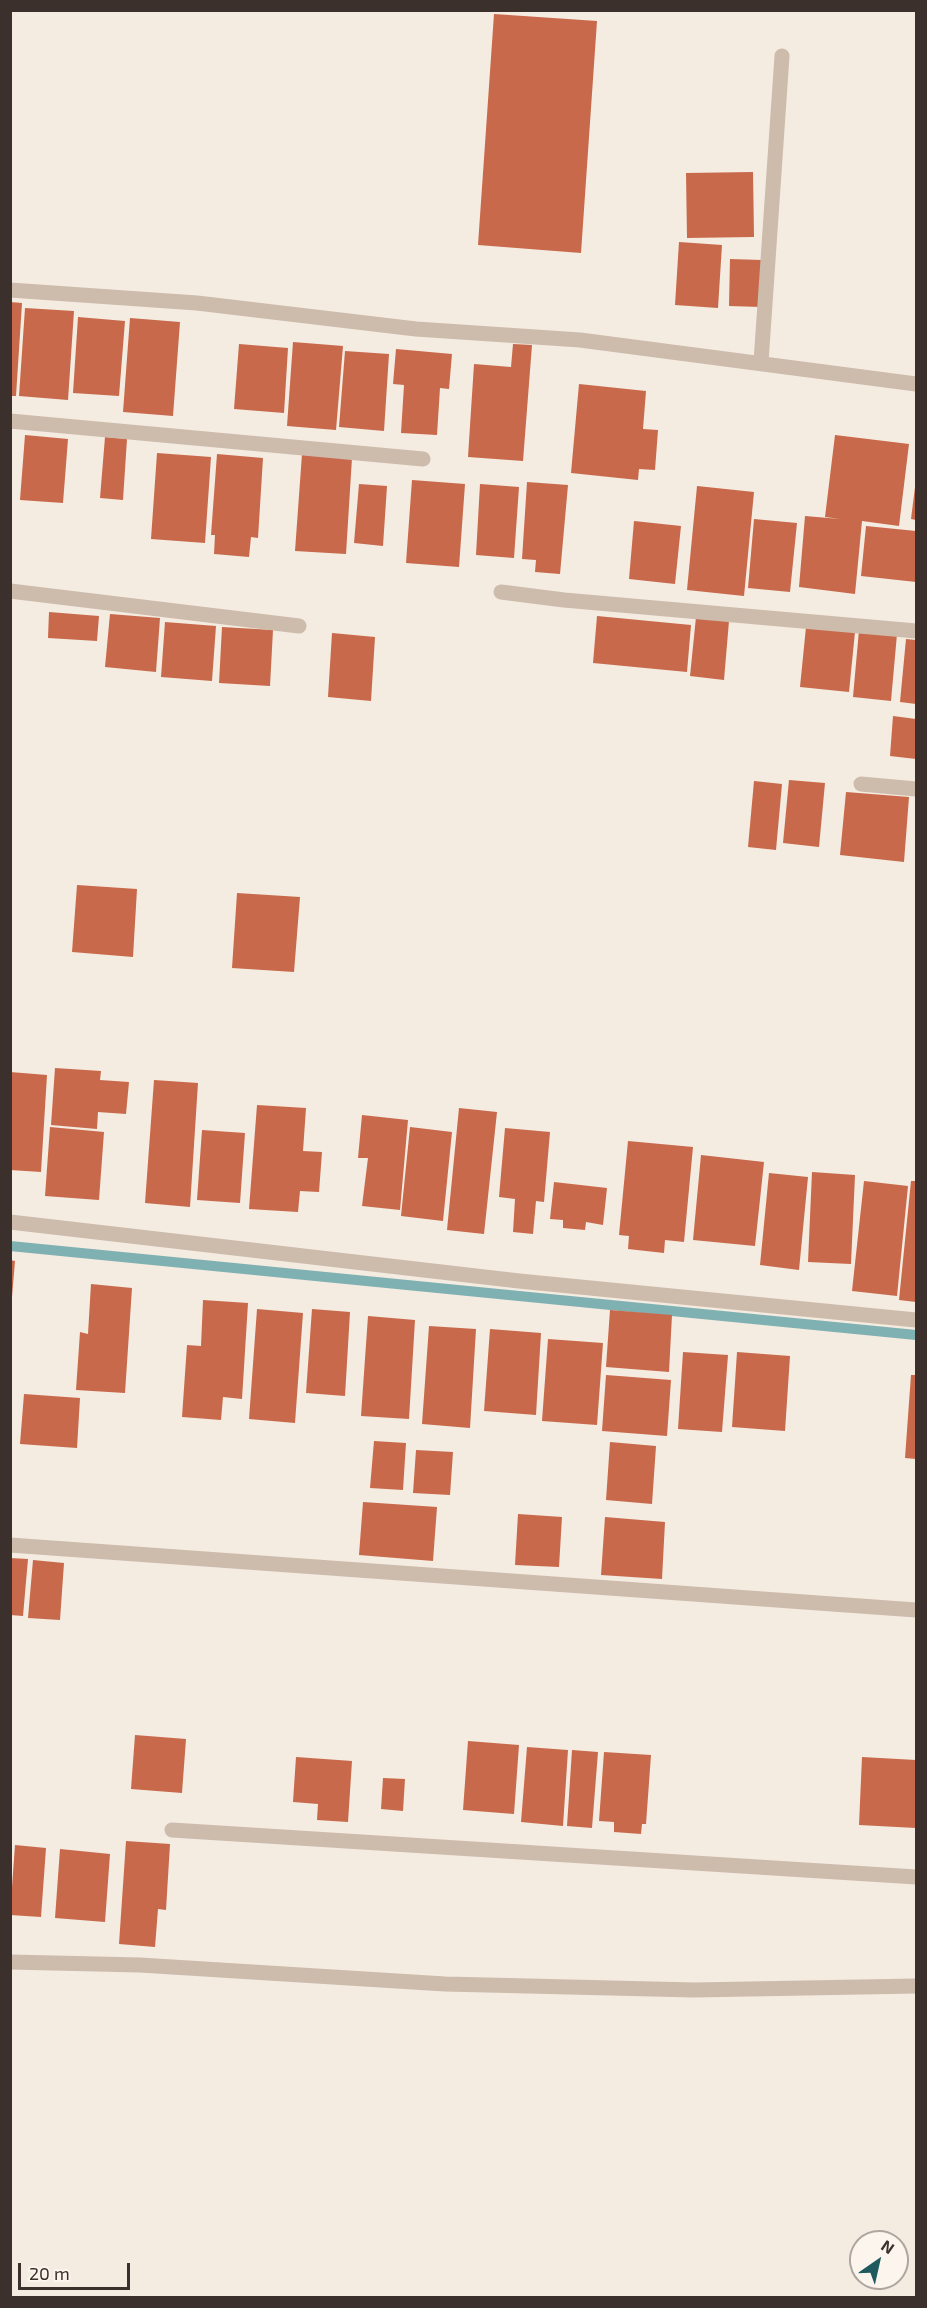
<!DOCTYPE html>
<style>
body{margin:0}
#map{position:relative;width:927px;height:2308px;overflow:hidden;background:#f4ebe1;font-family:"Exo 2",sans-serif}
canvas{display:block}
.frame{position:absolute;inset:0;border:12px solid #3b302b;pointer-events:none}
.north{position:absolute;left:849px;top:2230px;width:60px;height:60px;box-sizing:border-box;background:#fbf5ee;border:2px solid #aea6a0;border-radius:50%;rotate:34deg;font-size:16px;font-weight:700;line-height:24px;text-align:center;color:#3b302b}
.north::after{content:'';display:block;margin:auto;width:21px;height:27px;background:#1f5a5e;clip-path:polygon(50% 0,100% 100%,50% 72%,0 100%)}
.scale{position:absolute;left:18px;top:2263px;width:112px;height:27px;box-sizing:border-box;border:3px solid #3b302b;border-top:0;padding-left:8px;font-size:18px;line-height:21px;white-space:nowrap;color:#3b302b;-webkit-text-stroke:4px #fbf5ee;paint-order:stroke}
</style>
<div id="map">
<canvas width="927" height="2308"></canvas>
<div class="frame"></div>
<div class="north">N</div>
<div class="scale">20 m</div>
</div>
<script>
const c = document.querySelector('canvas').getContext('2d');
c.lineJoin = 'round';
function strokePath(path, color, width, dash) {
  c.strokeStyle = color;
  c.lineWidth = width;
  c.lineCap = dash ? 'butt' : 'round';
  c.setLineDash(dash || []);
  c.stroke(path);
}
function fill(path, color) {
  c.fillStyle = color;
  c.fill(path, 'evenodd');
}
strokePath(new Path2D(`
 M10,1246L916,1335`), '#7fb0b2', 10);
fill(new Path2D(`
 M494,14L597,21L581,253L478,245Z
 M753,172L754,237L687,238L686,173Z
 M679,242L722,245L718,308L675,305Z
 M730,259L762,260L761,307L729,306Z
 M10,302L22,303L16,396H10Z
 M25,308L74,311L68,400L19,396Z
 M78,317L125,321L119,396L73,393Z
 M130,318L180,322L173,416L123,412Z
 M293,342L343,346L336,430L287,426Z
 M239,344L288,348L284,413L234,409Z
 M513,344L532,345L523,461L468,457L474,364L511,367Z
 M396,349L452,354L449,389L440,388L437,435L401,433L404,385L393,384Z
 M345,351L389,354L384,431L339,427Z
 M579,384L646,391L643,429L658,430L655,470L639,469L638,480L571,473Z
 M25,435L68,439L63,503L20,500Z
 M835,435L909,444L899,526L862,521L855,594L799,587L805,516L840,519L825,517Z
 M105,437L127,439L123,500L100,498Z
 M157,453L211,457L205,543L151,539Z
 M217,454L263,458L258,538L251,537L249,557L214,554L215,535H211Z
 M302,454L352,458L346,554L295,551Z
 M412,480L465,484L459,567L406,563Z
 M527,482L568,485L560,574L535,572L536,560L522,559Z
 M359,484L387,486L383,546L354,543Z
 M480,484L519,487L514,558L476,555Z
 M697,486L754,492L744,596L687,590Z
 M915,487H916V520L911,519Z
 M754,519L797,523L790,592L748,588Z
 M634,521L681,526L675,584L629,579Z
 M866,526L916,531V582L861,576Z
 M49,612L99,616L97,641L48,638Z
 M110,614L160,618L156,672L105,667Z
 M597,616L691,625L687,672L593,663Z
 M696,617L729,621L724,680L690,676Z
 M165,622L216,626L212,681L161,677Z
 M222,627L273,630L270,686L219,683Z
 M806,627L855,632L849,692L800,687Z
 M859,630L897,634L891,701L853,697Z
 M332,633L375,637L371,701L328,697Z
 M906,639L916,640V704L900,702Z
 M893,716L916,719V759L890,756Z
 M789,780L825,783L819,847L783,843Z
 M754,781L782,784L776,850L748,847Z
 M846,792L909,797L904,862L840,855Z
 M77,885L137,889L133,957L72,952Z
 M237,893L300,897L294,972L232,968Z
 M55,1068L101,1071L100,1080L129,1082L126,1114L98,1112L97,1129L51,1125Z
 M10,1072L47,1075L41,1172L10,1170Z
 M154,1080L198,1083L190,1207L145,1203Z
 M257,1105L306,1108L303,1151L322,1152L319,1192L300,1191L298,1212L249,1209Z
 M459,1108L497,1112L484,1234L447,1230Z
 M362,1115L408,1120L400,1210L362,1206L368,1158H358Z
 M50,1127L104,1132L99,1200L45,1196Z
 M410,1127L452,1132L443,1221L401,1216Z
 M505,1128L550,1132L544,1202L536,1201L533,1234L513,1232L515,1199L499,1197Z
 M202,1130L245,1133L240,1203L197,1200Z
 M628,1141L693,1147L684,1242L665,1240L664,1253L628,1249L629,1236L619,1235Z
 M701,1155L764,1162L755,1246L693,1240Z
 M812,1172L855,1175L851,1264L808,1262Z
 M769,1173L808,1177L799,1270L760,1265Z
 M864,1181L908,1186L897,1296L852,1291Z
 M911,1181H916V1302L899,1300Z
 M554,1182L607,1188L603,1225L586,1222L585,1230L563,1228V1220L550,1219Z
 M10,1260L15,1261L12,1297H10Z
 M91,1284L132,1288L125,1393L76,1390L80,1332L88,1334Z
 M203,1300L248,1303L242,1399L223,1397L221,1420L182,1417L187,1345L201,1346Z
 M257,1309L303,1313L295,1423L249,1419Z
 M312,1309L350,1312L345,1396L306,1393Z
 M610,1310L672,1315L669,1372L606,1367Z
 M368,1316L415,1320L409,1419L361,1416Z
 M429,1326L476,1329L470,1428L422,1424Z
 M490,1329L541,1333L536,1415L484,1411Z
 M548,1339L603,1343L597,1425L542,1421Z
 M683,1352L728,1355L722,1432L678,1429Z
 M737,1352L790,1356L785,1431L732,1427Z
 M606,1375L671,1380L667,1436L602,1431Z
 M911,1375H916V1459L905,1458Z
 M24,1394L80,1398L77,1448L20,1444Z
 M374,1441L406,1443L403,1490L370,1488Z
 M610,1442L656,1446L652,1504L606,1500Z
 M416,1450L453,1452L450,1495L413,1493Z
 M363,1502L437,1507L433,1561L359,1555Z
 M518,1514L562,1517L559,1567L515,1565Z
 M605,1517L665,1522L662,1579L601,1575Z
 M10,1558L28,1559L23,1616L10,1615Z
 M33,1560L64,1563L60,1620L28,1618Z
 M135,1735L186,1739L182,1793L131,1789Z
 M468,1741L519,1745L514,1814L463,1810Z
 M527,1747L568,1750L563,1826L521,1822Z
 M572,1750L598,1752L592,1828L567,1826Z
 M604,1752L651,1755L646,1824H642L641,1834L614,1832V1822L599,1821Z
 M296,1757L352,1761L348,1822L317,1820L318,1804L293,1802Z
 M862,1757L916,1760V1828L859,1825Z
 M383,1778L405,1779L403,1811L381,1809Z
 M126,1841L170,1844L166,1910L158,1909L155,1947L119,1944Z
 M15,1845L46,1848L41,1917L10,1915Z
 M60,1849L110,1854L105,1922L55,1918Z`), '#c8694b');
strokePath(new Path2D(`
 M10,290L197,303L416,329L580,340L916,384
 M761,362L782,56
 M10,421L423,459
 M10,591L299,626
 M501,592L564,600L916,631
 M861,784L916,789
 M10,1222L519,1281L916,1320
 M10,1545L916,1610
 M172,1830L916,1877
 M10,1962L140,1965L445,1984L694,1990L916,1986`), '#cdbbac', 15);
</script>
